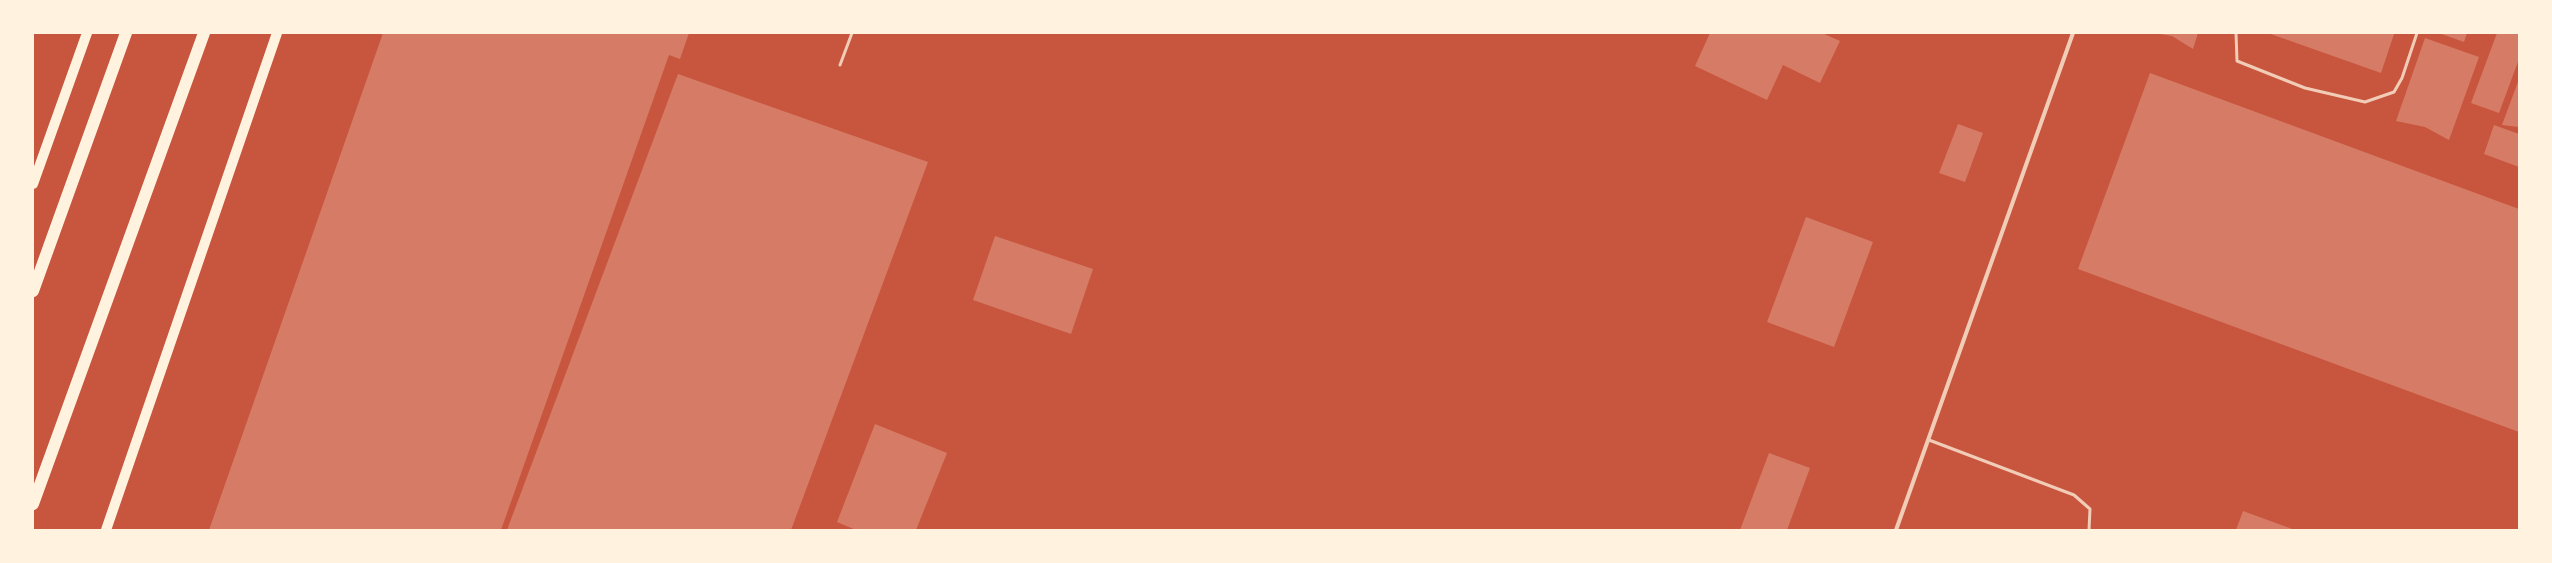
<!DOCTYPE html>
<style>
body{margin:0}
#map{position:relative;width:2552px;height:563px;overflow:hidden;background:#c8553d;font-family:"Roboto Serif",serif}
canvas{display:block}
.frame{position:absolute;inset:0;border:34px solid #fff3e0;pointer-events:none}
</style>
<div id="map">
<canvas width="2552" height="563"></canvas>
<div class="frame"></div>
</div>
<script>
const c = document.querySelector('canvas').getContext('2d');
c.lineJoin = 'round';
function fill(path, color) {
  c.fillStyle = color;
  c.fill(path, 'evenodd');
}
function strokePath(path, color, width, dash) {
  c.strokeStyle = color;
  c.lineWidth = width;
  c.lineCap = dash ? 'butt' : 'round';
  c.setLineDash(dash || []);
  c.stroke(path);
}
fill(new Path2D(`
 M383,33H689L680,59L669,55L501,530H209Z
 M1710,33H1822L1840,41L1820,83L1783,65L1767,100L1695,66Z
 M2154,33H2198L2193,49L2172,36Z
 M2268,33H2391L2394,34L2381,73Z
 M2439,33H2467L2464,42Z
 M2497,33H2519V59L2499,113L2471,103Z
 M2425,38L2479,57L2449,140L2425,127L2396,121Z
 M2150,73L2519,209V432L2078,269Z
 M678,74L928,162L791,530H507Z
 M2519,79V127L2502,125Z
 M1958,124L1983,133L1965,182L1939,173Z
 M2494,125L2519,134V167L2484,154Z
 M1806,217L1873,242L1834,347L1767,322Z
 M995,236L1093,269L1071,334L973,300Z
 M875,424L947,453L916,530H856L837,522Z
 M1769,453L1810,468L1787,530H1740Z
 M2243,511L2295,530H2236Z`), '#d67c66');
strokePath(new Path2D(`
 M2236,33L2237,61L2305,88L2365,102L2394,92L2402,78L2417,33
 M840,65L852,33
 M1929,440L2074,495L2090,509L2089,530`), '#f1ccb7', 3);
strokePath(new Path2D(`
 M1896,530L2073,33`), '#f1ccb7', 4);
strokePath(new Path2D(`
 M33,184L87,33
 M106,530L277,33`), '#fff3e0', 10);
strokePath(new Path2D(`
 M33,291L126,33
 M33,504L204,33`), '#fff3e0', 12);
</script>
